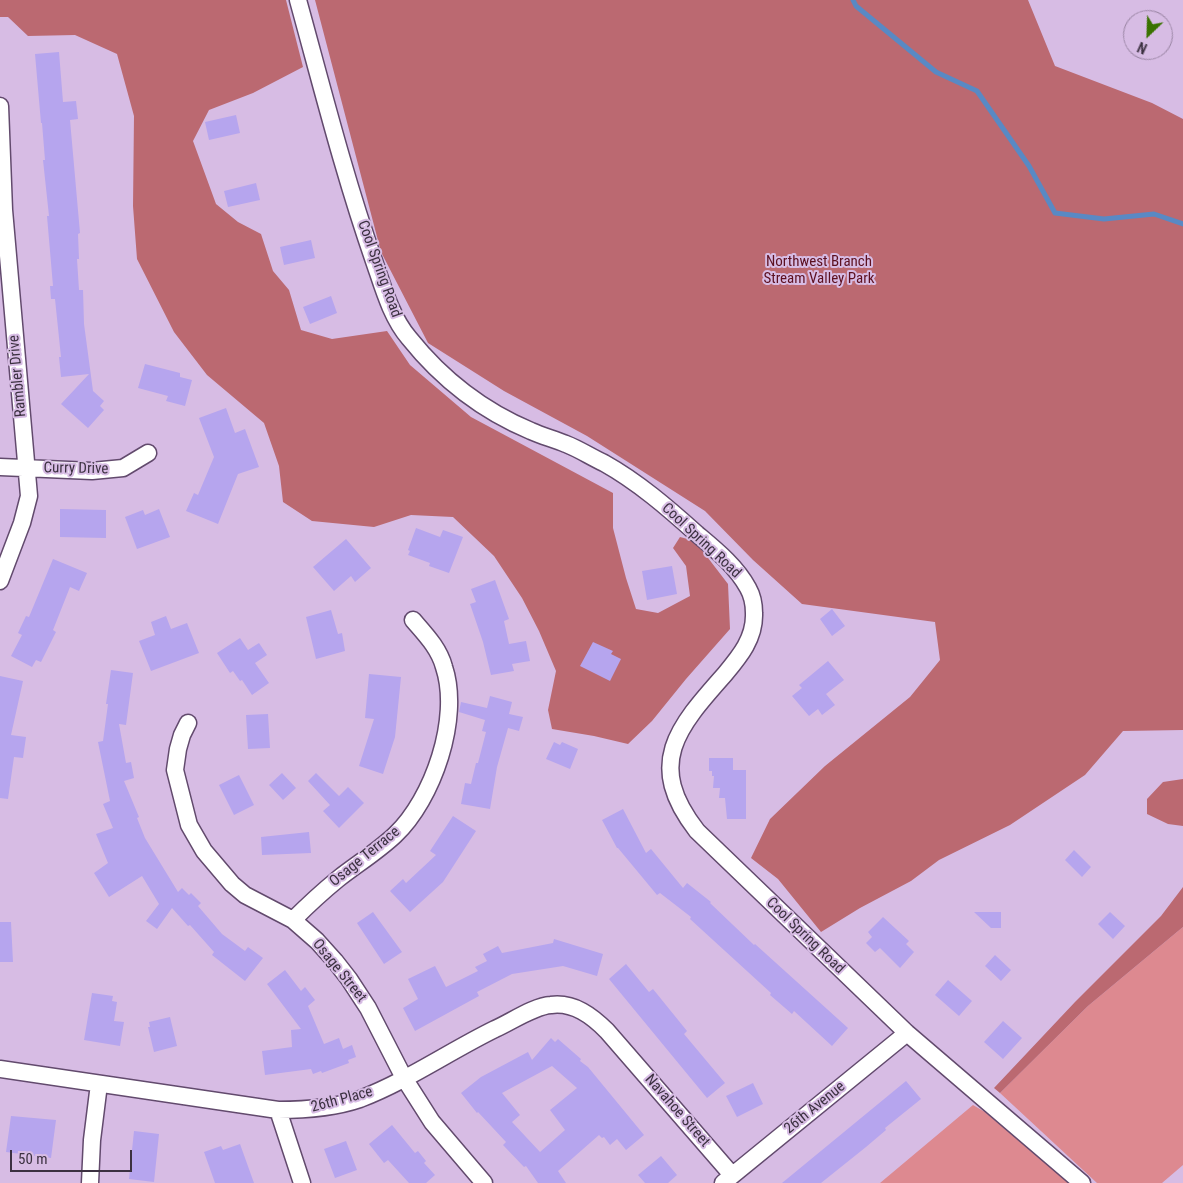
<!DOCTYPE html>
<style>
body{margin:0}
#map{position:relative;width:1183px;height:1183px;overflow:hidden;background:#d7bce4;font-family:"Roboto Condensed",sans-serif}
canvas{display:block}
.north{position:absolute;left:1123px;top:10px;width:50px;height:50px;box-sizing:border-box;background:#d7bce4;border:1px solid #9984a3;border-radius:50%;rotate:204deg;font-size:14px;font-weight:700;line-height:20px;text-align:center;color:#3c3141}
.north::after{content:'';display:block;margin:auto;width:18px;height:22px;background:#3a7200;clip-path:polygon(50% 0,100% 100%,50% 72%,0 100%)}
.scale{position:absolute;left:10px;top:1150px;width:122px;height:22px;box-sizing:border-box;border:2px solid #3c3141;border-top:0;padding-left:6px;font-size:15px;line-height:18px;white-space:nowrap;color:#3c3141;-webkit-text-stroke:4px #d7bce4;paint-order:stroke}
</style>
<div id="map">
<canvas width="1183" height="1183"></canvas>
<div class="north">N</div>
<div class="scale">50 m</div>
</div>
<script>
const c = document.querySelector('canvas').getContext('2d');
c.lineJoin = 'round';
function fill(path, color) {
  c.fillStyle = color;
  c.fill(path, 'evenodd');
}
function strokePath(path, color, width, dash) {
  c.strokeStyle = color;
  c.lineWidth = width;
  c.lineCap = dash ? 'butt' : 'round';
  c.setLineDash(dash || []);
  c.stroke(path);
}
function write(font, color, halo, rows, align = 'center') {
  c.font = font + ' "Roboto Condensed",sans-serif';
  c.lineWidth = 4;
  c.setLineDash([]);
  c.textBaseline = 'middle';
  c.strokeStyle = halo;
  c.fillStyle = color;
  for (const [text, x, y, turn = 0] of rows) {
    c.save();
    c.translate(x, y);
    c.rotate((+turn || 0) * Math.PI / 180);
    c.textAlign = isNaN(turn) ? turn : align;
    if (halo) c.strokeText(text, 0, 0);
    c.fillText(text, 0, 0);
    c.restore();
  }
}
fill(new Path2D(`
 M1183,927V1165L1162,1183H1097L1000,1093L1088,1006Z
 M973,1105L985,1112L1069,1183H880Z`), '#dd8990');
fill(new Path2D(`
 M0,0H286L303,67L253,93L209,110L193,141L216,204L238,222L261,234L273,271L289,290L301,330L332,339L387,331L410,365L471,417L613,493V528L626,578L636,609L658,613L690,596L686,566L673,548L680,537L695,541L728,584L730,629L686,679L652,721L628,744L594,736L552,729L548,710L556,671L539,631L522,598L494,556L453,517L411,515L374,527L312,521L283,502L279,466L264,423L207,375L174,332L137,259L133,206L134,116L117,54L75,35L28,36L8,17H0Z
 M315,0H1028L1055,66L1152,103L1183,119V730L1123,731L1085,775L1010,825L939,860L911,881L860,908L821,932L778,879L751,858L770,819L825,766L910,697L940,660L935,622L802,604L753,560L705,511L587,436L504,391L428,343L381,252Z
 M1183,779V826L1168,824L1147,814V799L1163,782Z
 M1183,887V927L1088,1006L1000,1093L994,1088L1075,1002L1161,916Z`), '#bb6971');
strokePath(new Path2D(`
 M853,0L856,6L936,72L977,91L1029,166L1055,213L1104,219L1154,214L1183,224`), '#5989c4', 5);
fill(new Path2D(`
 M59,52L63,102L76,101L78,119L70,120L80,233L78,234L79,259H77L79,290H83L84,324L93,391L104,401L100,406L104,410L88,428L61,404L89,374L61,377L59,357H61L55,299H51L50,286H53L47,216H49L43,160H45L42,123H41L35,54Z
 M236,115L240,133L209,140L205,122Z
 M256,183L260,200L228,207L224,191Z
 M311,240L315,258L284,265L280,247Z
 M331,296L337,313L310,324L303,307Z
 M145,364L180,373V377L192,380L185,406L166,401L168,396L138,388Z
 M226,408L235,433L245,429L259,467L238,474L218,524L186,511L194,493L198,495L214,457L199,418Z
 M60,509L106,510V538L60,537Z
 M159,509L170,537L137,549L125,517L143,510L145,515Z
 M416,528L440,537L443,530L463,537L449,573L429,566L430,563L408,555L410,551L408,550Z
 M346,539L371,568L355,582L351,576L334,591L313,567Z
 M53,559L87,573L79,591L70,587L53,630L56,632L41,662L36,660L32,667L11,656L22,635L18,633L26,616L29,617Z
 M672,566L677,594L647,600L642,571Z
 M495,580L509,619L504,621L509,644L526,641L530,661L512,664L514,671L491,675L483,642L470,604L476,602L471,589Z
 M832,609L845,626L832,636L820,619Z
 M331,610L338,634L342,633L345,651L316,659L306,617Z
 M166,616L171,629L187,623L199,653L151,671L139,641L155,635L151,622Z
 M240,638L248,650L259,643L267,655L255,663L269,683L252,695L242,680L240,681L233,671L230,673L217,653Z
 M593,642L613,651L611,654L621,659L610,681L580,666Z
 M828,661L844,680L826,694L835,705L822,715L818,709L809,716L792,696L802,688L799,685Z
 M111,670L133,673L126,725L119,724L126,763L131,762L134,778L124,781L139,817L137,818L145,838L178,892L182,888L189,895L191,893L201,903L198,906L222,934L245,951L248,947L263,958L245,981L212,955L214,952L190,925L188,926L172,908L157,929L146,921L159,904L142,876L109,897L94,873L108,863L96,834L113,828L103,804L110,801L98,742L103,741L108,704H106Z
 M369,674L401,677L395,737L383,774L359,766L374,719L365,718Z
 M0,676L23,681L11,735L26,737L23,758L14,757L8,799L0,798Z
 M490,696L512,702L509,714L523,717L519,731L508,728L497,767L490,809L461,804L465,783L471,784L476,763H478L486,732L482,731L485,720L459,712L461,702L487,708Z
 M268,714L270,748L248,749L246,715Z
 M554,742L560,745L562,742L578,749L570,769L546,759Z
 M709,758H733V770H746V819H727L725,798H719L720,788H713L714,776H712V771H709Z
 M282,773L296,788L283,800L269,785Z
 M316,773L339,796L348,787L364,803L339,828L323,811L330,805L308,781Z
 M239,775L254,805L234,815L219,785Z
 M623,809L646,853L651,849L683,888L687,883L711,902L710,903L754,945L755,944L848,1028L832,1046L794,1011L792,1014L770,995L771,993L690,919L691,917L660,893L657,895L618,848H617L602,820Z
 M453,816L476,831L443,882L410,912L390,891L403,879L406,883L436,855L430,851Z
 M309,832L311,853L262,855L261,837Z
 M1074,850L1091,867L1082,877L1065,860Z
 M373,912L402,952L384,964L357,923Z
 M974,912H1001V928H991Z
 M1110,912L1125,926L1113,939L1098,924Z
 M883,917L909,941L906,944L914,952L900,968L880,948L875,952L866,943L872,937L868,932Z
 M0,922H11L13,962H0Z
 M554,939L603,954L597,976L563,966L512,974L477,992L479,996L415,1031L403,1008L418,999L408,979L435,966L446,987L478,971L475,967L487,961L483,954L498,946L502,953L553,943Z
 M995,955L1011,970L1001,981L985,966Z
 M626,964L649,992L653,989L687,1031L684,1034L725,1083L707,1098L609,979Z
 M285,970L301,991L305,987L315,1000L308,1006L324,1044L339,1038L343,1049L352,1045L356,1057L348,1060L349,1063L322,1073L321,1071L313,1074L311,1069L265,1075L262,1051L292,1047L291,1030L301,1029L267,984Z
 M948,980L972,1001L959,1016L935,995Z
 M92,993L113,996L112,1001L117,1002L114,1021L124,1022L120,1046L84,1040Z
 M170,1017L177,1046L154,1052L148,1027H150L149,1022Z
 M1003,1021L1022,1038L1003,1059L984,1042Z
 M551,1038L555,1042L558,1039L581,1059L580,1061L588,1067L644,1135L626,1150L617,1139L610,1145L604,1137L602,1138L599,1135L558,1171L566,1183H538L526,1166L524,1167L503,1145L506,1142L478,1112L477,1113L461,1093L481,1077L528,1052L532,1060ZM552,1066L577,1088L550,1110L565,1130L540,1152L512,1122L520,1115L502,1093Z
 M906,1081L921,1099L885,1128L886,1130L866,1147L821,1183H782Z
 M753,1083L763,1104L737,1117L726,1096Z
 M11,1116L56,1120L51,1158L6,1152Z
 M392,1125L415,1153L418,1151L426,1161L424,1163L435,1175L426,1183H409L388,1160L384,1163L369,1144Z
 M134,1131L159,1134L154,1182L129,1179Z
 M346,1141L357,1170L335,1178L324,1149Z
 M240,1144L254,1183H215L204,1152L221,1146L223,1150Z
 M661,1156L677,1175L668,1183H645L638,1175Z`), '#b6a5ee');
const minor = new Path2D(`
 M298,0C322,87 344,175 374,261C383,287 391,317 409,338C441,378 483,411 531,431C542,436 554,439 566,444C579,449 591,457 604,463C638,482 668,508 697,534C716,550 736,566 748,588C752,595 754,605 754,613C755,638 740,656 725,674C677,728 645,764 697,831L907,1033L1082,1183
 M0,106L4,210L29,496L22,523L0,581
 M0,467L92,471L123,468L148,453
 M188,723L182,735L178,749L175,770L189,825L204,851L232,884L245,895L293,920L317,941L335,961L349,979L368,1008L404,1078L432,1122L484,1183
 M293,920C307,906 322,892 338,879C357,864 377,852 395,835C433,799 461,718 444,667C439,648 425,634 413,620
 M0,1069L278,1110C306,1110 334,1108 360,1099C407,1081 450,1051 495,1029C511,1022 534,1006 551,1005C574,1002 592,1016 607,1031L732,1175
 M278,1110L302,1183
 M90,1183L92,1140L99,1084
 M723,1183L907,1033`);
strokePath(minor, '#624a6d', 19);
strokePath(minor, '#fff', 16);
write('15px', '#5c1020', '#d7bce4', [
 ["Northwest Branch",819,262],
 ["Stream Valley Park",819,279]
]);
write('15px', '#3c3141', '#d7bce4', [
 ["Cool Spring Road",379,269,70],
 ["Rambler Drive",18,376,-95],
 ["Curry Drive",76,469,1],
 ["Cool Spring Road",701,541,43],
 ["Osage Terrace",365,857,-39],
 ["Cool Spring Road",805,936,44],
 ["Osage Street",339,971,51],
 ["26th Place",342,1100,-15],
 ["26th Avenue",815,1108,-39],
 ["Navahoe Street",677,1111,49]
]);
</script>
